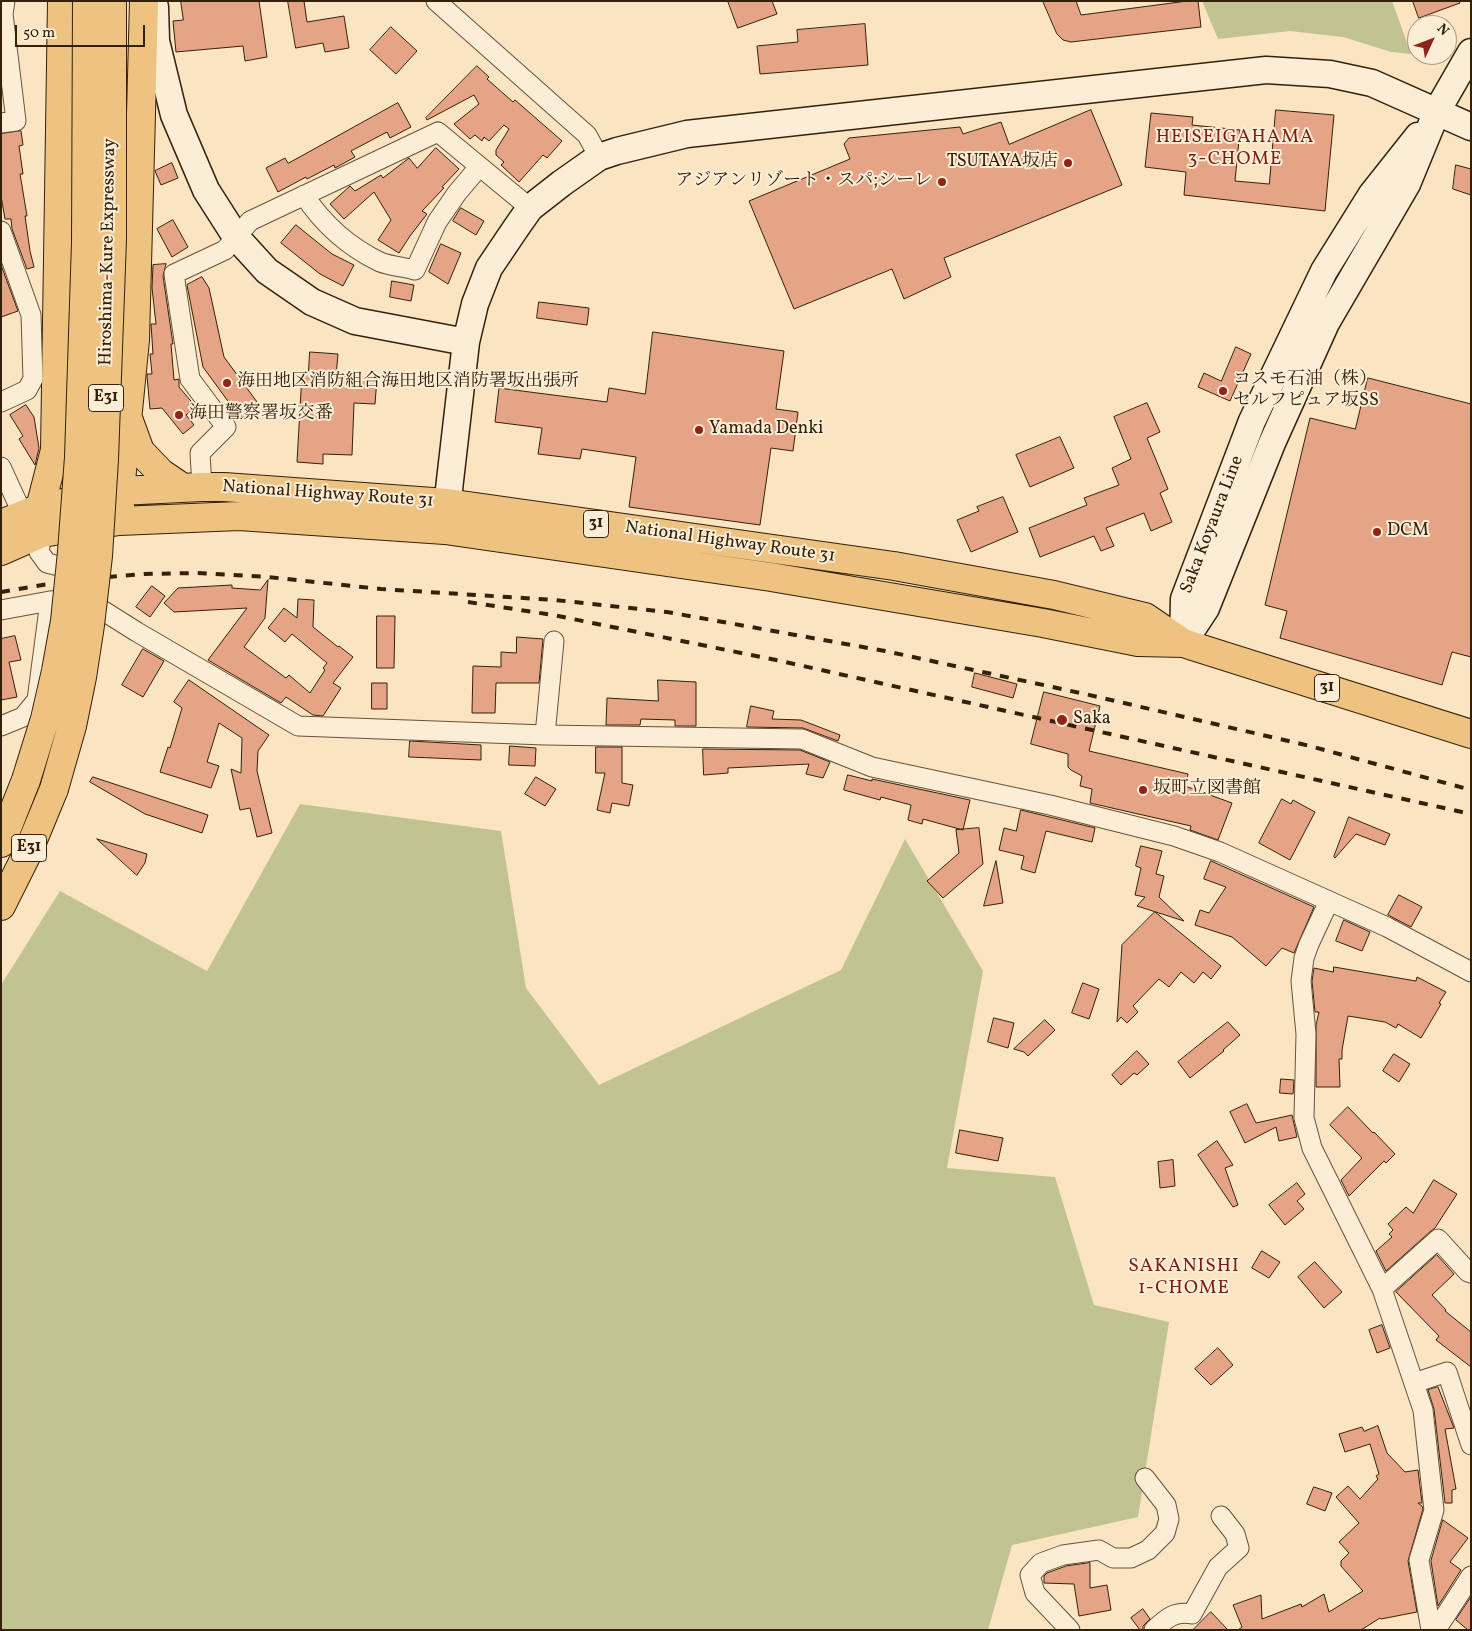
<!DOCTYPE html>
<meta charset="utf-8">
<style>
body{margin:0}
#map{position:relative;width:1472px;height:1631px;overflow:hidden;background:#fbe4c1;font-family:Vollkorn,serif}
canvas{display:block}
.frame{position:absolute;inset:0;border:2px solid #34210a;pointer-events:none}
.north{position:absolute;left:1407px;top:15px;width:50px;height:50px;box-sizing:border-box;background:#fcedd7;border:1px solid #ac9b85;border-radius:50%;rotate:47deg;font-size:14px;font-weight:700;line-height:20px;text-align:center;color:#34210a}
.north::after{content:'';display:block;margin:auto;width:18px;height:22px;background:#8f2418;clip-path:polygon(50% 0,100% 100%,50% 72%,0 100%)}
.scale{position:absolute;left:15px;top:25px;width:130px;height:22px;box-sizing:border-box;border:2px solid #34210a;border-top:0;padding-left:6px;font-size:15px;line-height:18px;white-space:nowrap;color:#34210a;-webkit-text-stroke:4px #fcedd7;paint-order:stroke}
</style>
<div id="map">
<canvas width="1472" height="1631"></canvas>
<div class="frame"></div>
<div class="north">N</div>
<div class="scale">50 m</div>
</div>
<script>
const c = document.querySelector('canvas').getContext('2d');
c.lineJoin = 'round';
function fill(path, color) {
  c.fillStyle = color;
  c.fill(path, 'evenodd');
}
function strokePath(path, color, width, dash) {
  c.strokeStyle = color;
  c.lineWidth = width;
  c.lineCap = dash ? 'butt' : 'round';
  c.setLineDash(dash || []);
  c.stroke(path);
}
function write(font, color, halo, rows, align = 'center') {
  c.font = font + ' Vollkorn,"Noto Serif JP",serif';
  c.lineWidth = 4;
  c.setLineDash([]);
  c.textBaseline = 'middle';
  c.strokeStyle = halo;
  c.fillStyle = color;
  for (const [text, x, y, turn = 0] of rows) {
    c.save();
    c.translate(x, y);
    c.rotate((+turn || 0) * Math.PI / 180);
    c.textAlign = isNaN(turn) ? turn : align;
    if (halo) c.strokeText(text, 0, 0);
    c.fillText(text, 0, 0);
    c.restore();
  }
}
fill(new Path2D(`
 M1202,1H1392L1411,54L1391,52L1343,37L1290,31L1218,39Z
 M300,804L501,831L526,988L599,1085L841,970L905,839L983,971L947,1168L1055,1177L1094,1305L1169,1322L1138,1517L1012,1545L988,1630H1V985L60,891L207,971Z`), '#c1c491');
const building = new Path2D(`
 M181,1H259L267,57L245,61L243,46L176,52L173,21L183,20Z
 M288,1H304L307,22L344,16L349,48L325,52L323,43L296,48Z
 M728,1H772L777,14L738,28Z
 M1043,1H1076L1081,15L1187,1H1198L1201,27L1071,42L1063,40L1057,34Z
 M1413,1H1459L1460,3L1419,18Z
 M865,24L868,65L760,74L757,46L798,42L797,30Z
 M391,27L417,51L396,74L370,50Z
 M477,66L489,77L487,79L513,102L515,100L562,141L547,158L543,155L519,182L501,165L504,162L496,155V150L509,129L504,125L489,141L484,137L482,141L475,135L470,139L454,124L479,104L474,95L427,120L426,118Z
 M398,103L411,127L390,138L387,132L351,151L355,157L335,168L334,165L307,179L306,177L278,192L266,168L285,158L288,163Z
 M1091,110L1122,185L944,258L951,277L904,299L892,269L794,309L749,201L850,159L844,144L849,138L960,127L963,134L1001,122L1009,144Z
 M1276,110L1334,115L1325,211L1184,195L1186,172L1145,167L1151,113L1193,117L1192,125L1240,130L1235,181L1269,184Z
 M21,131L23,145L19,146L23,174H20L27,216H25L30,251L34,267L27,269L12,229L11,219H5L1,196V134Z
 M436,148L459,169L442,187L444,188L422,211L427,214L410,236L399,253L378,240L391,220L374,192L344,219L330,204L350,186L355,191L381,175L383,178L409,158L417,168Z
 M172,163L178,178L161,185L155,171Z
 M1456,165L1471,169V195L1453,189Z
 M461,208L484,221L476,235L453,221Z
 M173,220L188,247L172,257L157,229Z
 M296,225L332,254L354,265L343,286L320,274L281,243Z
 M441,244L461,253L448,284L429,272Z
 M166,264L163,276L173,344H171L174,380L179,379V387L196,407L186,415L194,425L183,434L162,408L150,409L147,376V374H152L150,354H153L151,324H156L152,288L153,265Z
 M1,265L18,311L1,317Z
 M202,277L209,288L224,357L260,406L241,419L203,367L187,285Z
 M392,281L414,285L411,301L390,297Z
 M539,302L589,308L587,325L537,318Z
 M653,332L784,351L776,409L798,412L793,451L771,448L760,525L629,507L636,457L582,449L580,459L538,454L542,428L495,422L499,388L607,402L609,388L645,394Z
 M1236,347L1251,354L1230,401L1198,387L1204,373L1221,381Z
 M310,352L338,354L336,376L377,378L375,404L354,403L352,455L323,454V464L297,462L302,374H308Z
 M1368,378L1471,404V657L1452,652L1442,685L1280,638L1287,611L1265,605L1310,418L1355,429Z
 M1147,403L1160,432L1147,438L1168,489L1160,493L1172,522L1151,531L1144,513L1106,528L1114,546L1101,551L1094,536L1040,557L1029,528L1087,505L1084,498L1119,485L1112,468L1131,459L1114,417Z
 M26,405L34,417L39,448L35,465L19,439L23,436L10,415Z
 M1060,437L1074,468L1030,487L1016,455Z
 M1003,497L1018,532L971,552L957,520L979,511L977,507Z
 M268,580L265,618L244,647L286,678L289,675L310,693L325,670L323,668L327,663L292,634L285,642L268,628L284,608L297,618L298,599L314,600L313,627L338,647L339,646L353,657L333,683L341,688L323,716L313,715L286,697L281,703L208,660L247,608L174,612L164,603L178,588L232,585V588L260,590Z
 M152,586L165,596L150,617L136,607Z
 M377,616H395L394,668H377Z
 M15,636L21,660L9,662L17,697L1,700V639Z
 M517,637L543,639L539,683H496L495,713H472L473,666L501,667V652L516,653Z
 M143,649L164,661L143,697L122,685Z
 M975,673L1017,684L1013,698L972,687Z
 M189,680L269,735L258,751L257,771L272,833L257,837L250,808L240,810L231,769L241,773L242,738L219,723L207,762L219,766L211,788L160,772L168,747L170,748L182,708L174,702Z
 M658,680L696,682V726H675V720L641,719L640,725H606L607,698L658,701Z
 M372,683H387V709H372Z
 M1044,692L1100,706L1089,751L1188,774L1185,786L1232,803L1218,840L1190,830L1191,826L1090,803L1092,789L1080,786L1082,776L1071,770L1068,767V754L1031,744Z
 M751,706L774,711L772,719L801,720L840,735L838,741L803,728L747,727Z
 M410,741L481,745V760L409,757Z
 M510,746L536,748L535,766L509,765Z
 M596,747H622V783L633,785L629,806L612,803L610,813L597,810L605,773H596Z
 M703,749L800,750L830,762L823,778L806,774L809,764L728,768V773L704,775Z
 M848,775L872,781V779L970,800L963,830L923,819L922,824L908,820L911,805L881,797L880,800L844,790Z
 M93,777L208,815L202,833L145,814L90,782Z
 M536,777L556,789L545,806L525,794Z
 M1282,799L1291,804L1293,800L1315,812L1290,860L1259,843Z
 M1021,810L1095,828L1092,842L1046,831L1035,873L1021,869L1024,856L999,850L1004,828L1016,831Z
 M1349,817L1390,834L1385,845L1356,834L1335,858L1334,857Z
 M979,828L983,864L943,898L927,881L959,853L956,830Z
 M97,839L147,854L145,863L137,875Z
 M1141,846L1162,851L1156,874L1164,876L1159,897L1184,921L1137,906L1145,897L1135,895L1141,868L1136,866Z
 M996,861L1003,903L984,906Z
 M1211,861L1314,907L1294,953L1282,948L1266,966L1232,937L1195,925L1200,910L1209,913L1226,887L1204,879Z
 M1399,895L1422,907L1411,927L1388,915Z
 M1155,912L1221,966L1211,979L1203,972L1194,983L1181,972L1169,987L1159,979L1133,1006L1138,1012L1127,1023L1121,1017L1117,1022L1122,945Z
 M1344,920L1370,932L1362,951L1336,941Z
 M1334,967L1416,981L1417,977L1446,992L1439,1003L1441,1004L1421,1038L1398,1024L1396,1028L1385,1022L1348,1016L1342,1050V1059H1339L1340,1087H1316V1025L1319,1012H1315L1312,981L1314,968L1333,972Z
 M1083,983L1099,989L1089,1019L1072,1013Z
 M994,1018L1014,1023L1008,1048L988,1042Z
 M1045,1020L1055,1030L1028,1056L1024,1052L1014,1049Z
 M1228,1022L1240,1035L1223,1050L1224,1051L1190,1078L1178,1062Z
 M1137,1051L1149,1064L1137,1075L1134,1073L1121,1085L1112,1075Z
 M1394,1054L1410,1064L1399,1082L1383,1071Z
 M1281,1079L1294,1080L1293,1094L1280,1093Z
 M1247,1104L1256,1123L1292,1115L1297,1137L1279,1141L1276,1127L1245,1143L1230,1112Z
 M1348,1107L1373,1133L1374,1132L1395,1154L1386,1163L1384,1161L1349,1196L1341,1180L1362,1158L1330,1125Z
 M960,1130L1003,1138L998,1161L956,1153Z
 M1217,1141L1233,1165L1225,1168L1238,1205L1233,1207L1198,1155Z
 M1173,1160L1175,1186L1160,1188L1158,1162Z
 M1434,1180L1457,1194L1435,1228L1431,1231L1386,1271L1376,1251L1392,1237L1389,1234L1393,1230L1388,1224L1406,1207L1413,1213Z
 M1297,1183L1305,1194L1297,1201L1304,1209L1285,1225L1269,1205Z
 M1262,1251L1280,1262L1269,1278L1252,1268Z
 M1437,1255L1454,1274L1432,1295L1446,1310L1445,1311L1471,1332V1367L1436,1340L1439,1336L1396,1292Z
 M1315,1262L1342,1292L1324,1308L1298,1277Z
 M1382,1325L1390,1348L1377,1353L1369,1330Z
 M1218,1348L1233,1365L1211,1385L1195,1369Z
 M1438,1387L1454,1428L1445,1429L1456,1489L1452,1490V1503H1445L1434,1409L1428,1390Z
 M1378,1426L1387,1453L1405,1472L1418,1470L1422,1503H1418L1422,1506L1423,1509L1408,1561L1417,1612L1381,1619L1380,1618L1361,1630H1238L1242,1627L1233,1605L1261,1595L1262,1619L1301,1604L1302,1607L1324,1594L1329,1612L1363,1591L1341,1566V1561L1349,1553L1339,1542L1359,1523L1336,1497L1348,1486L1360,1499L1378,1479L1376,1476L1379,1474L1370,1444L1345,1452L1339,1434L1362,1427L1364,1431Z
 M1314,1487L1332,1493L1325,1511L1307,1504Z
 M1443,1520L1468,1538L1450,1562L1461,1570L1438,1606L1431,1561Z
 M1090,1563V1588L1107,1585L1111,1610L1079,1616L1074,1584L1044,1583V1576L1047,1573L1066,1566Z
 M1471,1597V1630H1468L1456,1620Z
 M1143,1609L1150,1619L1143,1626V1630H1140L1131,1618Z
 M1211,1612L1228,1630H1193Z`);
fill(building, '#e6a487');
strokePath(building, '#34210a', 1);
const street = new Path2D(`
 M436,1L587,135L599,157
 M1,123L16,121L3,14L5,1
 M304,195C323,224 349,247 380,262C390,266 404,267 415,270L437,222L457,193L479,167
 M1,231L31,315L33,379L27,390L1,402
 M1,467L23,515
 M202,487L200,453L226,427L190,379L174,274L225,250L250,221L438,132L530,208
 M42,533L39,552L47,563L63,567L73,582
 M1,610L50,601L83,598L137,632L298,726L545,735L802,739L872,767L1050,805L1174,836L1220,852L1387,927L1471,972
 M1,726L23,717L37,700L50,601
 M545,735L554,641
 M1329,901L1309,944L1304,958L1301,981L1306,1034L1304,1118L1312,1148L1382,1289L1423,1410L1434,1510L1419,1560L1431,1630
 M1382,1289L1438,1239L1468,1272L1471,1273
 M1414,1383L1447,1372L1471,1445
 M1070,1630L1035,1593L1030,1575L1041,1563L1063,1555L1099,1550L1113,1558H1131L1148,1550L1165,1533L1169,1519L1166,1505L1145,1478
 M1154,1630C1167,1618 1174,1611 1192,1614L1218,1567L1239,1548L1235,1534L1221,1516
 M1436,1630L1471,1576`);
const secondary = new Path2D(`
 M155,7L156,41L174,115L206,190L236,237L267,271L312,302L355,321L466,342
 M445,524L466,342L475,304L489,268L516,228L530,208L562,183L599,157L617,151L687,134L1266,70L1330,74L1372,83L1471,127
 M1183,643L1206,608L1272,443L1326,323L1407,184L1437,111L1471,52
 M1183,643L1184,599L1252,421L1324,271L1372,194L1418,136`);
const highway = new Path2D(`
 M129,421L140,451L161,473L183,488
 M120,509V491L135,340L144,1
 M1,524L40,508L120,491L202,487H224L447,503L894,566L1054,595L1145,617L1183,643L1471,734
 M42,524L40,508L55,450L62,1
 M1,551L42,533L119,521L239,516L445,530L771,577L1043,623L1138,642L1183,643
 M1,843L26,780
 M1,906L28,852L54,789`);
strokePath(street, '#665238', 21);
strokePath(secondary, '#34210a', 29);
strokePath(highway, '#34210a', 30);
strokePath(street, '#fcedd7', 19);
strokePath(secondary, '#fcedd7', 26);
strokePath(highway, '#eec280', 28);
strokePath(new Path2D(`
 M1,592L72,580L144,574L196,573L268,577L381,589L555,600L667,612L885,651L1085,694L1310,746L1471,790
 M468,602L553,615L776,660L1471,814`), '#34210a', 4, [9, 9]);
const highwayBridge = new Path2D(`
 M26,780L45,719L56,671L65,621L72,552L79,457L86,242L87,1
 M54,789L72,726L82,677L90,625L98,556L104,459L112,239V1`);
strokePath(highwayBridge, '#34210a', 30, []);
strokePath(highwayBridge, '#eec280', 28);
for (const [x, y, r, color] of [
 [1068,163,5,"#8f2418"],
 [942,182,5,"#8f2418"],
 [227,383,5,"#8f2418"],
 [1223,391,5,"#8f2418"],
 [179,415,5,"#8f2418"],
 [699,430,5,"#8f2418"],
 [1377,532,5,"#8f2418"],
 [1062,720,6,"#8f2418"],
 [1143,790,5,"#8f2418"]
]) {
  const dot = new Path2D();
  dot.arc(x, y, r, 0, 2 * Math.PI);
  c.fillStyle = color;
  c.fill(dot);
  strokePath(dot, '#fcedd7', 2);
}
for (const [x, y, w] of [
 [106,398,35],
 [596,524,25],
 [1327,688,25],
 [29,848,35]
]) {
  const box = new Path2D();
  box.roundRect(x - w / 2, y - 13.5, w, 27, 4);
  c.fillStyle = '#fcedd7';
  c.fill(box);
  strokePath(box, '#34210a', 1);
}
write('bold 16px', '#34210a', null, [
 ["E31",106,398],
 ["31",596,524],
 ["31",1327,688],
 ["E31",29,848]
]);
write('18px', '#34210a', '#fcedd7', [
 ["TSUTAYA坂店",1058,163,"right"],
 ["アジアンリゾート・スパ;シーレ",932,182,"right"],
 ["コスモ石油（株）",1233,381],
 ["セルフピュア坂SS",1233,402],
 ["海田地区消防組合海田地区消防署坂出張所",237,383],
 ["海田警察署坂交番",189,415],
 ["Yamada Denki",709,430],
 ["DCM",1387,532],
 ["Saka",1073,720],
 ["坂町立図書館",1153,790]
], 'left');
write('18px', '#34210a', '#fcedd7', [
 ["Hiroshima-Kure Expressway",109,252,-89],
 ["National Highway Route 31",328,495,4],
 ["Saka Koyaura Line",1213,525,-69],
 ["National Highway Route 31",730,543,8]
]);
c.letterSpacing = '1px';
write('19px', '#7a1f14', '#fcedd7', [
 ["HEISEIGAHAMA",1235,139],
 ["3-CHOME",1235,161],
 ["SAKANISHI",1184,1268],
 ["1-CHOME",1184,1290]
]);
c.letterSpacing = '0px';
</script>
